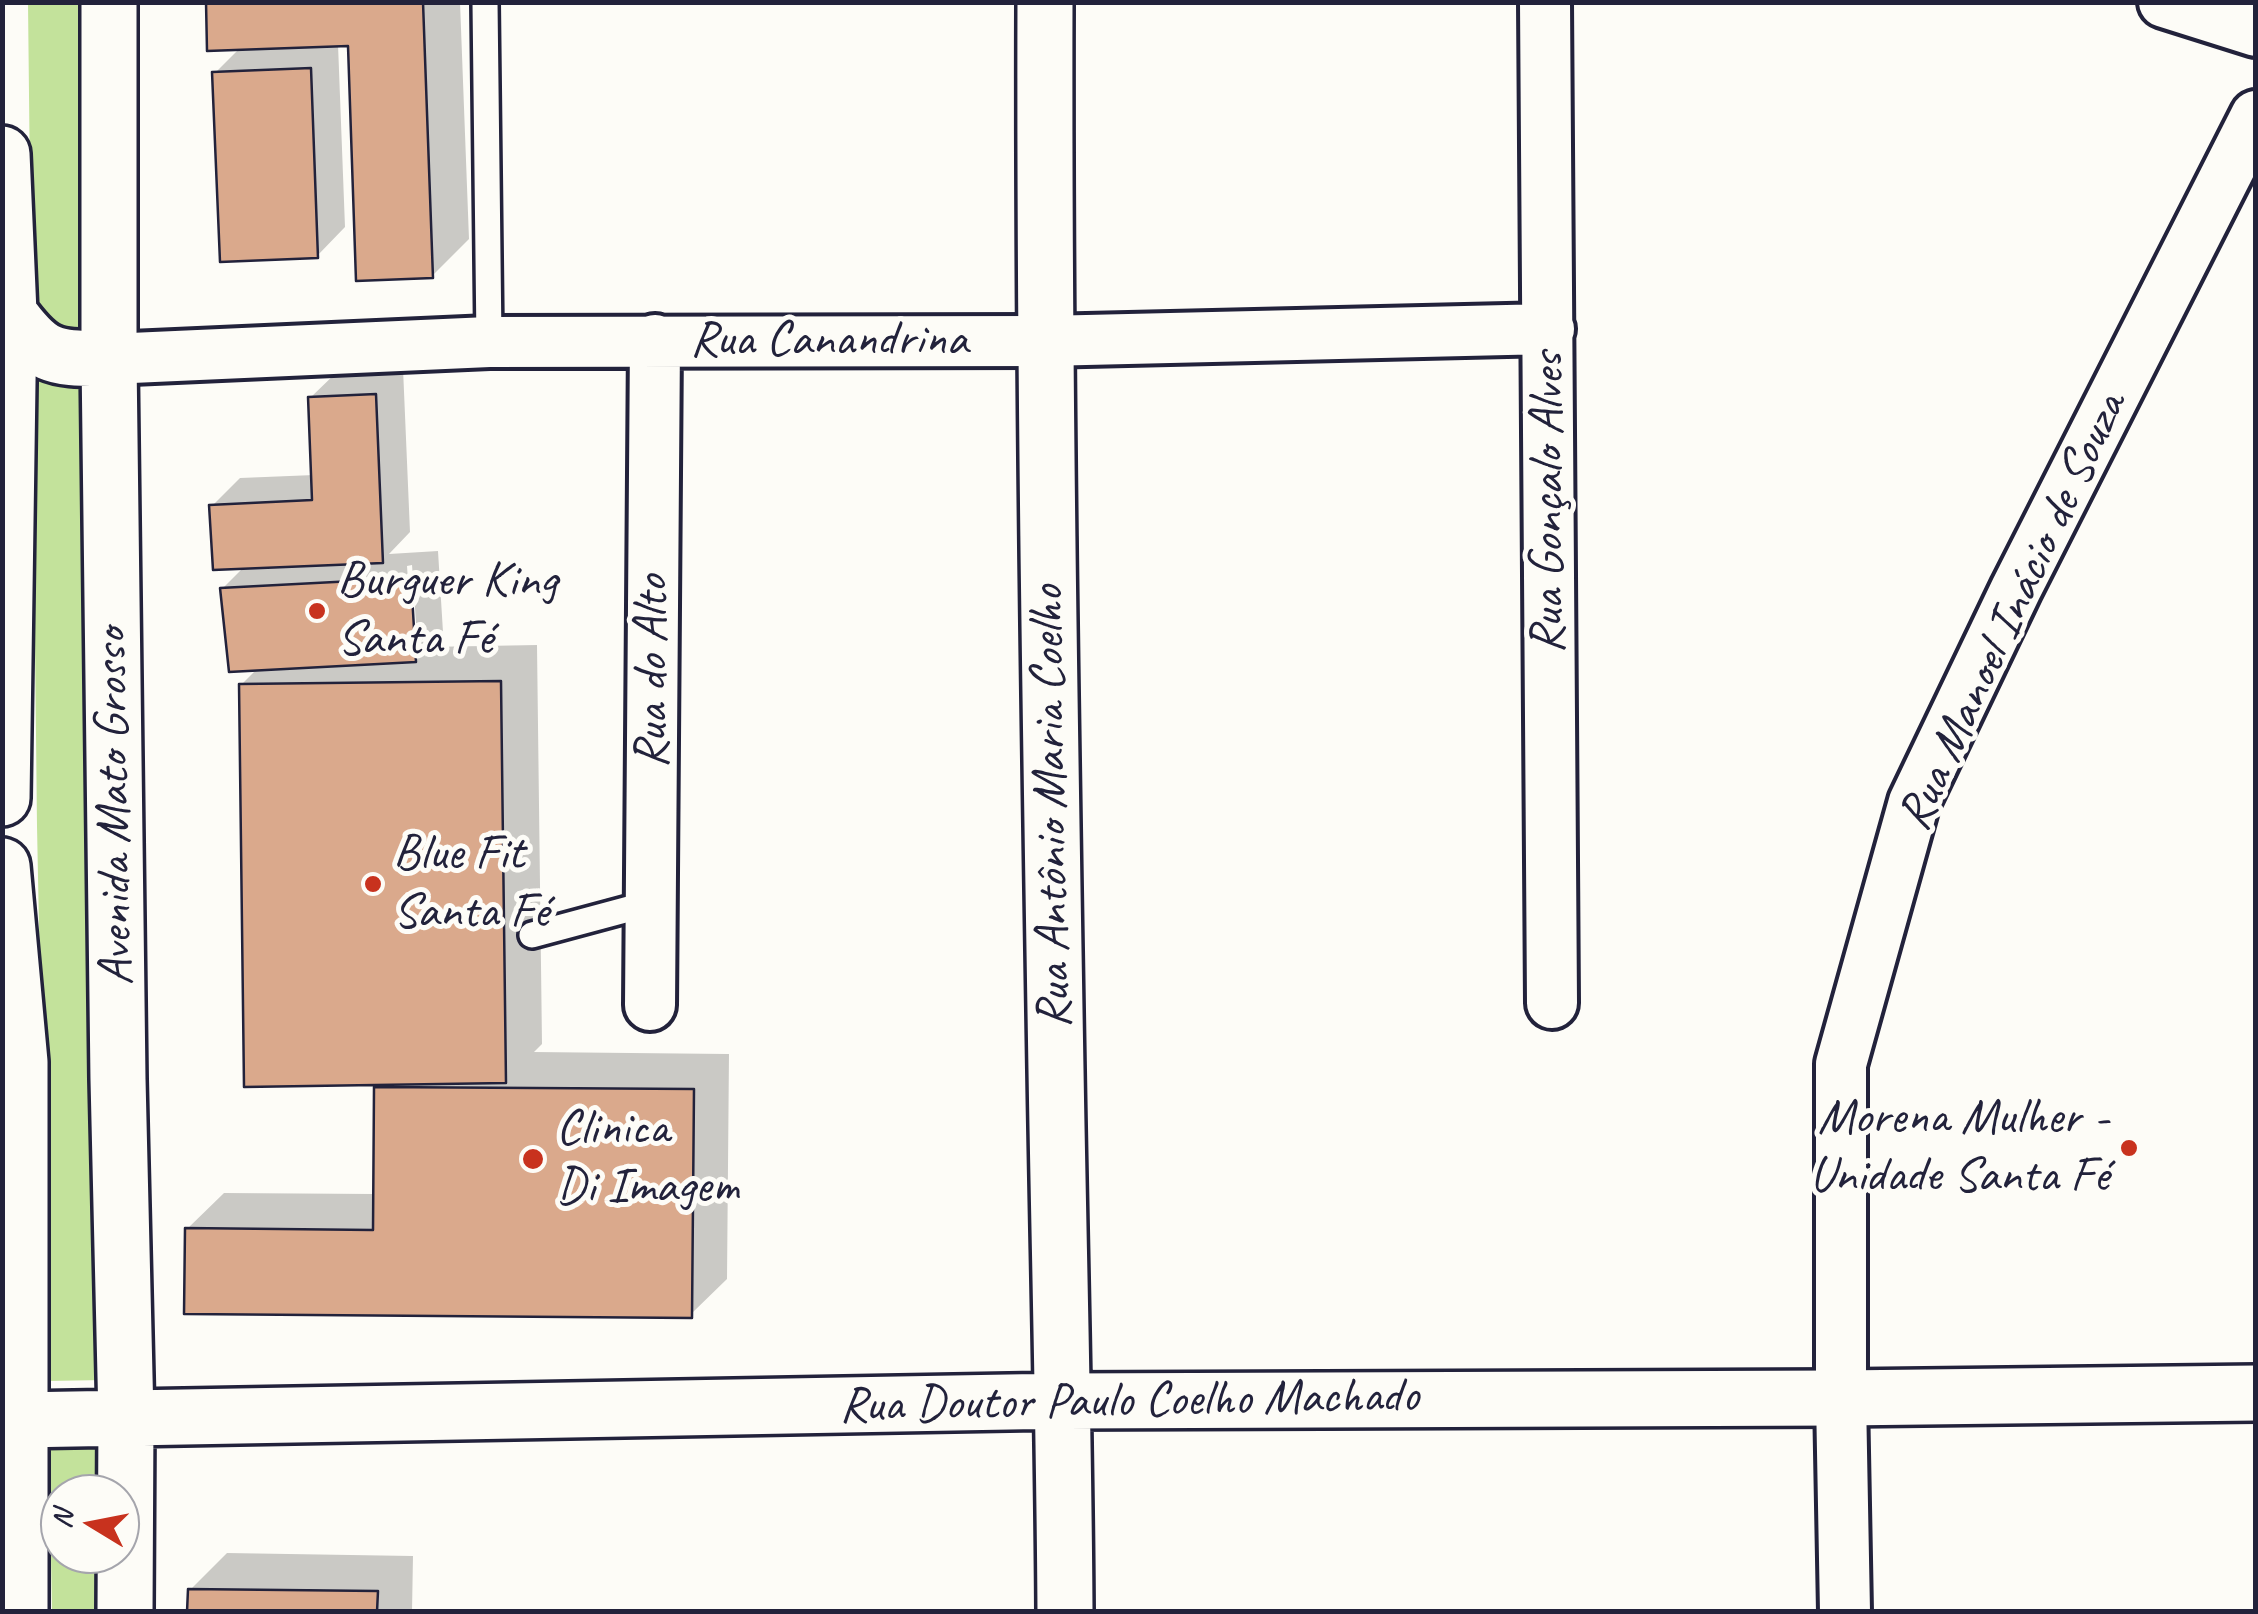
<!DOCTYPE html>
<meta charset="utf-8">
<style>
body{margin:0}
#map{position:relative;width:2258px;height:1614px;overflow:hidden;background:#fdfcf7;font-family:Caveat,sans-serif}
canvas{display:block}
.frame{position:absolute;inset:0;border:5px solid #22223b;pointer-events:none}
.north{position:absolute;left:40px;top:1474px;width:100px;height:100px;box-sizing:border-box;background:#fdfcf7;border:2px solid #a5a5ac;border-radius:50%;rotate:280deg;font-size:28px;font-weight:700;line-height:40px;text-align:center;color:#22223b}
.north::after{content:'';display:block;margin:auto;width:35px;height:45px;background:#c8321e;clip-path:polygon(50% 0,100% 100%,50% 72%,0 100%)}
</style>
<div id="map">
<canvas width="2258" height="1614"></canvas>
<div class="frame"></div>
<div class="north">N</div>
</div>
<script>
const c = document.querySelector('canvas').getContext('2d');
c.lineJoin = 'round';
function fill(path, color) {
  c.fillStyle = color;
  c.fill(path, 'evenodd');
}
function strokePath(path, color, width, dash) {
  c.strokeStyle = color;
  c.lineWidth = width;
  c.lineCap = dash ? 'butt' : 'round';
  c.setLineDash(dash || []);
  c.stroke(path);
}
function write(font, color, halo, rows, align = 'center') {
  c.font = font + ' Caveat,sans-serif';
  c.lineWidth = 10;
  c.setLineDash([]);
  c.textBaseline = 'middle';
  c.strokeStyle = halo;
  c.fillStyle = color;
  for (const [text, x, y, turn = 0] of rows) {
    c.save();
    c.translate(x, y);
    c.rotate((+turn || 0) * Math.PI / 180);
    c.textAlign = isNaN(turn) ? turn : align;
    if (halo) c.strokeText(text, 0, 0);
    c.fillText(text, 0, 0);
    c.restore();
  }
}
fill(new Path2D(`
 M28,3H91L104,1380L48,1381L37,826Z
 M108,1391V1494H60V1554H108V1611H52L48,1394Z`), '#c3e29b');
fill(new Path2D(`
 M208,2H460L469,239L432,276L351,44H338L345,227L317,256L215,73L240,48Z
 M403,368L410,532L389,554L438,551L443,632L428,647L537,645L542,1044L534,1052L729,1054L727,1279L690,1315L187,1229L224,1193L376,1194V1088L382,1082L241,685L258,668L222,589L245,566L212,506L240,478L314,475L310,398L339,370ZM412,565L417,637H412L407,566Z
 M227,1553L413,1556L412,1612H190V1590Z`), '#0003');
const building = new Path2D(`
 M206,2H423L433,278L356,281L348,46L207,51Z
 M311,68L318,258L220,262L212,72Z
 M376,394L383,563L213,570L209,505L312,500L308,397Z
 M411,578L416,662L229,672L220,588Z
 M501,681L506,1083L244,1087L239,684Z
 M374,1087L694,1089L692,1318L184,1314L185,1228L373,1230Z
 M188,1589L378,1591L377,1612H187Z`);
fill(building, '#daa98c');
strokePath(building, '#22223b', 2.5);
const lane = new Path2D(`
 M485,2L489,342
 M532,935L651,903`);
const street = new Path2D(`
 M1545,2L1552,1003
 M2164,2L2256,31
 M109,359L489,342L1044,341L1549,329
 M650,1005L655,340
 M1845,1612L1841,1398V1064L1914,802L2016,589L2256,116`);
const secondary = new Path2D(`
 M109,2V359L118,1079L126,1418L125,1612
 M1045,2C1044,358 1050,714 1056,1070C1059,1250 1064,1431 1065,1612
 M2,154L9,313L2,798
 M9,313C43,360 54,358 109,359
 M2,866L20,1062V1612
 M19,1420L1064,1401L1841,1398L2256,1393`);
strokePath(lane, '#22223b', 32);
strokePath(street, '#22223b', 58);
strokePath(secondary, '#22223b', 62);
strokePath(lane, '#fdfcf7', 25);
strokePath(street, '#fdfcf7', 50);
strokePath(secondary, '#fdfcf7', 55);
for (const [x, y, r, color] of [
 [317,611,10,"#c8321e"],
 [373,884,10,"#c8321e"],
 [2129,1148,10,"#c8321e"],
 [533,1159,12,"#c8321e"]
]) {
  const dot = new Path2D();
  dot.arc(x, y, r, 0, 2 * Math.PI);
  c.fillStyle = color;
  c.fill(dot);
  strokePath(dot, '#fdfcf7', 4);
}
write('50px', '#22223b', '#fdfcf7', [
 ["Rua Canandrina",829,341],
 ["Rua Gonçalo Alves",1549,503,-90],
 ["Rua Manoel Inácio de Souza",2013,612,-65],
 ["Rua do Alto",653,672,-90],
 ["Avenida Mato Grosso",115,807,-91],
 ["Rua Antônio Maria Coelho",1052,807,-91],
 ["Rua Doutor Paulo Coelho Machado",1129,1402,-1]
]);
write('50px', '#22223b', '#fdfcf7', [
 ["Burguer King",337,582],
 ["Santa Fé",337,640],
 ["Blue Fit",393,855],
 ["Santa Fé",393,913],
 ["Morena Mulher -",2109,1119,"right"],
 ["Unidade Santa Fé",2109,1177,"right"],
 ["Clinica",556,1130],
 ["Di Imagem",556,1188]
], 'left');
</script>
